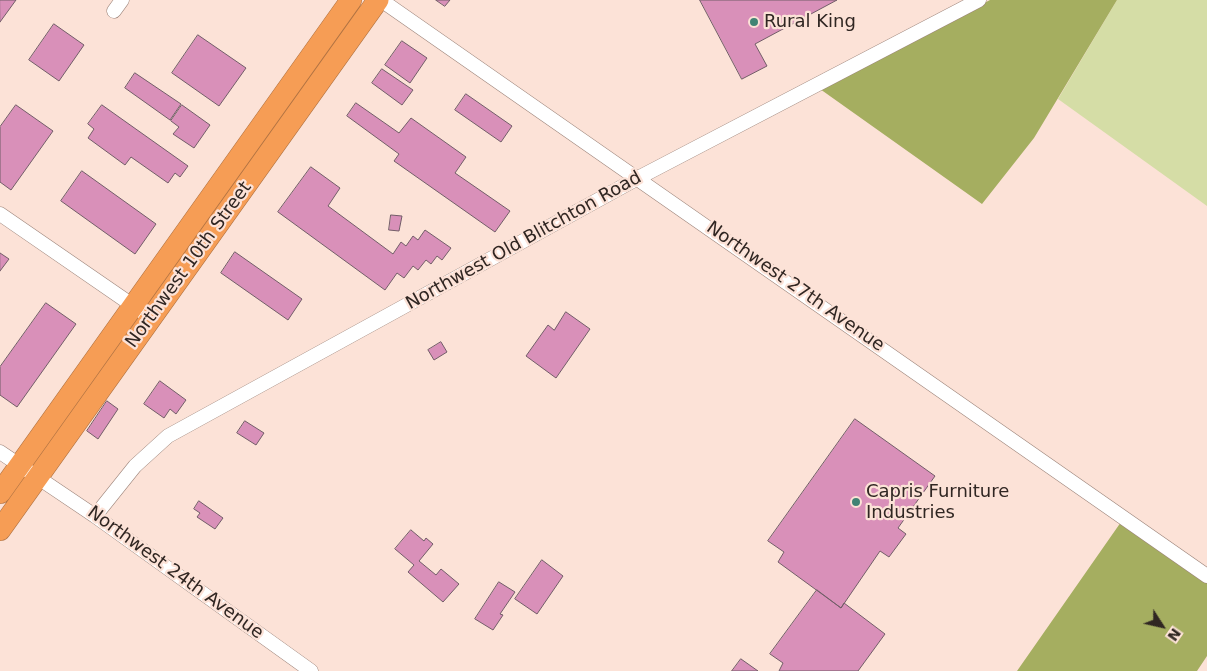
<!DOCTYPE html>
<style>
body{margin:0}
#map{position:relative;width:1207px;height:671px;overflow:hidden;background:#fce2d7;font-family:"DejaVu Sans",sans-serif}
canvas{display:block}
.north{position:absolute;left:1137px;top:601px;width:50px;height:50px;-webkit-text-stroke:4px #fce2d7;paint-order:stroke;rotate:125deg;font-size:14px;font-weight:700;line-height:20px;text-align:center;color:#302622}
.north::after{content:'';display:block;margin:auto;width:18px;height:22px;background:#302622;clip-path:polygon(50% 0,100% 100%,50% 72%,0 100%)}
</style>
<div id="map">
<canvas width="1207" height="671"></canvas>
<div class="north">N</div>
</div>
<script>
const c = document.querySelector('canvas').getContext('2d');
c.lineJoin = 'round';
function fill(path, color) {
  c.fillStyle = color;
  c.fill(path, 'evenodd');
}
function strokePath(path, color, width, dash) {
  c.strokeStyle = color;
  c.lineWidth = width;
  c.lineCap = dash ? 'butt' : 'round';
  c.setLineDash(dash || []);
  c.stroke(path);
}
function write(font, color, halo, rows, align = 'center') {
  c.font = font + ' "DejaVu Sans",sans-serif';
  c.lineWidth = 4.5;
  c.setLineDash([]);
  c.textBaseline = 'middle';
  c.strokeStyle = halo;
  c.fillStyle = color;
  for (const [text, x, y, turn = 0] of rows) {
    c.save();
    c.translate(x, y);
    c.rotate((+turn || 0) * Math.PI / 180);
    c.textAlign = isNaN(turn) ? turn : align;
    if (halo) c.strokeText(text, 0, 0);
    c.fillText(text, 0, 0);
    c.restore();
  }
}
fill(new Path2D(`
 M1117,0H1207V206L1058,99Z`), '#d5dda6');
fill(new Path2D(`
 M990,0H1117L1034,138L982,204L820,89Z
 M1121,522L1207,582V656L1197,671H1017Z`), '#a5ae60');
const building = new Path2D(`
 M0,0H16L0,22Z
 M436,0H450L445,6Z
 M700,0H837L755,44L767,66L742,79Z
 M54,24L84,45L59,81L29,60Z
 M198,35L246,68L219,106L172,73Z
 M402,41L427,58L410,83L385,65Z
 M382,69L413,90L402,105L372,83Z
 M135,73L181,104L170,120L125,88Z
 M466,94L512,126L501,142L455,110Z
 M356,103L399,133L411,118L466,157L455,173L510,211L495,232L394,161L399,154L347,116Z
 M16,105L53,131L11,190L0,182V127Z
 M102,105L188,166L180,177L175,173L168,183L131,157L125,165L88,138L94,129L88,124Z
 M182,105L210,125L194,148L173,134L179,127L171,121Z
 M311,167L340,188L328,206L393,254L401,242L406,246L413,236L418,240L425,230L451,248L442,260L437,256L431,264L426,260L418,270L413,266L404,278L397,273L385,290L278,212Z
 M82,171L156,224L135,254L61,201Z
 M391,215L402,216L399,231L389,230Z
 M235,252L302,299L288,320L221,273Z
 M0,253L9,259L0,271Z
 M46,303L76,324L17,407L0,395V367Z
 M566,312L590,329L556,378L526,356L548,325L554,330Z
 M441,342L447,352L434,360L428,350Z
 M160,381L186,400L176,414L170,409L164,418L144,404Z
 M107,401L118,409L98,439L87,431Z
 M855,419L935,476L898,528L906,534L889,557L880,551L841,608L778,562L784,552L768,541Z
 M245,421L264,433L256,445L237,433Z
 M199,501L223,518L215,529L197,517L200,513L194,509Z
 M411,530L424,541L426,538L433,544L419,561L436,575L441,569L459,584L443,602L408,572L414,565L395,549Z
 M542,560L563,576L537,614L515,599Z
 M499,582L515,592L500,614L503,615L493,630L475,619Z
 M817,590L841,608L844,603L885,634L858,671H779L783,663L770,654Z
 M741,659L758,671H732Z`);
fill(building, '#d990b9');
strokePath(building, '#725d68', 1);
const minor = new Path2D(`
 M381,0L1207,576
 M114,11L122,0
 M0,214L151,318
 M0,452L95,516L311,671
 M95,516L135,466L168,436L638,178L979,0`);
const highway = new Path2D(`
 M0,493L351,0
 M0,530L378,0`);
strokePath(minor, '#9c847a', 15);
strokePath(highway, '#b17343', 22);
strokePath(minor, '#fff', 14);
strokePath(highway, '#f69d55', 21);
for (const [x, y, r, color] of [
 [754,22,5,"#418374"],
 [856,502,5,"#418374"]
]) {
  const dot = new Path2D();
  dot.arc(x, y, r, 0, 2 * Math.PI);
  c.fillStyle = color;
  c.fill(dot);
  strokePath(dot, '#fce2d7', 2);
}
write('18px', '#302622', '#fce2d7', [
 ["Rural King",764,22],
 ["Capris Furniture",866,492],
 ["Industries",866,513]
], 'left');
write('18px', '#302622', '#fce2d7', [
 ["Northwest Old Blitchton Road",524,241,-29],
 ["Northwest 10th Street",189,265,-54],
 ["Northwest 27th Avenue",795,287,35],
 ["Northwest 24th Avenue",175,573,36]
]);
</script>
